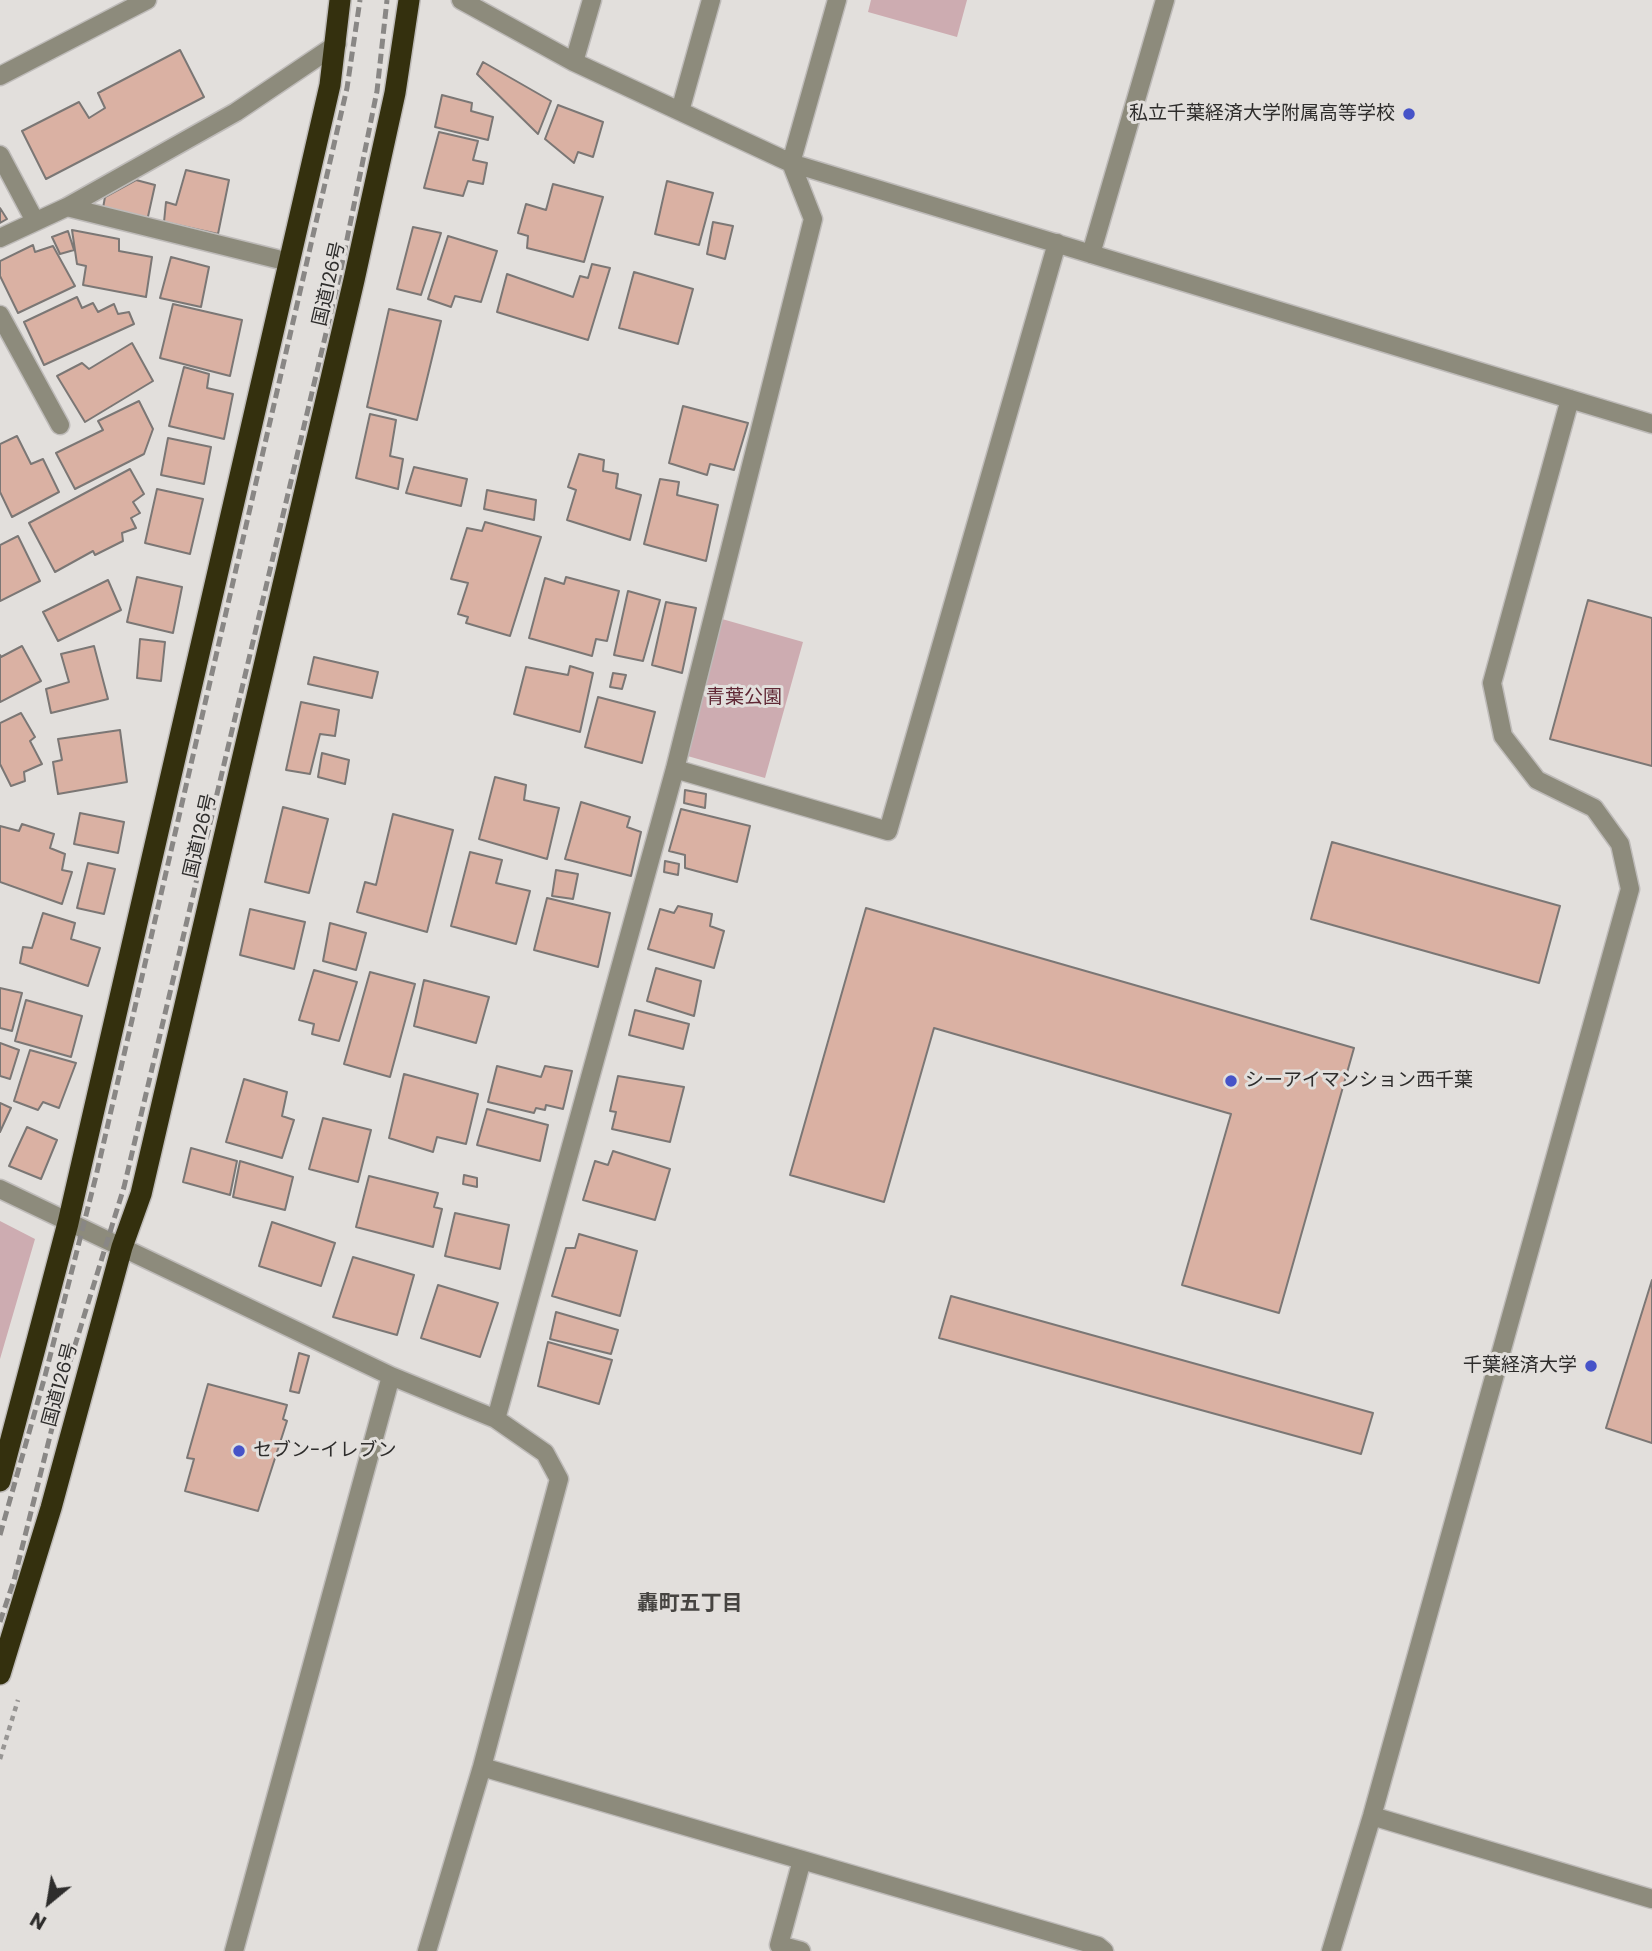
<!DOCTYPE html>
<meta charset="utf-8">
<style>
body{margin:0}
#map{position:relative;width:1652px;height:1951px;overflow:hidden;background:#e2dfdc;font-family:Poppins,sans-serif}
canvas{display:block}
.north{position:absolute;left:14px;top:1867px;width:70px;height:70px;-webkit-text-stroke:5px #e2dfdc;paint-order:stroke;rotate:210deg;font-size:19px;font-weight:700;line-height:28px;text-align:center;color:#2e2d2c}
.north::after{content:'';display:block;margin:auto;width:24px;height:32px;background:#2e2d2c;clip-path:polygon(50% 0,100% 100%,50% 72%,0 100%)}
</style>
<div id="map">
<canvas width="1652" height="1951"></canvas>
<div class="north">N</div>
</div>
<script>
const c = document.querySelector('canvas').getContext('2d');
c.lineJoin = 'round';
function fill(path, color) {
  c.fillStyle = color;
  c.fill(path, 'evenodd');
}
function strokePath(path, color, width, dash) {
  c.strokeStyle = color;
  c.lineWidth = width;
  c.lineCap = dash ? 'butt' : 'round';
  c.setLineDash(dash || []);
  c.stroke(path);
}
function write(font, color, halo, rows, align = 'center') {
  c.font = font + ' Poppins,"Noto Sans JP",sans-serif';
  c.lineWidth = 6;
  c.setLineDash([]);
  c.textBaseline = 'middle';
  c.strokeStyle = halo;
  c.fillStyle = color;
  for (const [text, x, y, turn = 0] of rows) {
    c.save();
    c.translate(x, y);
    c.rotate((+turn || 0) * Math.PI / 180);
    c.textAlign = isNaN(turn) ? turn : align;
    if (halo) c.strokeText(text, 0, 0);
    c.fillText(text, 0, 0);
    c.restore();
  }
}
fill(new Path2D(`
 M871,0H967L957,37L868,12Z
 M722,619L803,642L765,778L684,755Z
 M0,1221L35,1239L0,1359Z`), '#cdacb1');
const building = new Path2D(`
 M180,50L204,97L46,179L22,131L79,102L89,118L105,108L98,93Z
 M483,62L551,101L538,134L477,74Z
 M442,95L472,103L471,111L493,117L488,140L435,127Z
 M558,105L603,122L593,157L578,152L574,163L545,139Z
 M439,132L478,141L473,160L487,163L483,184L468,181L463,196L424,188Z
 M186,170L229,180L218,234L164,222L166,202L176,205Z
 M136,180L155,185L147,221L103,208L105,197Z
 M667,181L713,193L699,245L655,234Z
 M553,184L603,197L584,262L527,248L528,236L518,233L526,204L546,210Z
 M0,208L7,219L0,223Z
 M713,222L733,226L725,259L707,254Z
 M413,227L441,233L421,295L397,289Z
 M72,230L119,239V251L152,257L146,297L83,285L86,266L77,264Z
 M68,231L74,250L60,254L52,237Z
 M448,236L497,251L481,302L455,296L451,307L428,299Z
 M33,245L35,252L53,246L75,286L18,313L0,276V261Z
 M171,257L209,267L201,307L160,298Z
 M592,264L610,268L588,340L497,312L507,274L573,297L580,276L588,278Z
 M634,272L693,289L678,344L619,328Z
 M77,297L82,308L93,303L98,312L114,304L118,314L129,312L134,324L44,365L24,322Z
 M173,304L242,320L230,376L160,358Z
 M389,309L441,321L417,420L367,407Z
 M132,343L153,381L85,422L57,376L82,363L89,369Z
 M184,367L209,374L207,388L233,394L224,439L169,426Z
 M139,401L153,429L144,454L75,489L56,453L103,430L98,421Z
 M683,406L748,423L734,470L710,464L707,475L669,463Z
 M370,414L396,420L390,456L403,459L398,489L356,478Z
 M17,436L31,464L43,459L59,492L12,517L0,492V444Z
 M168,438L211,447L204,484L161,475Z
 M579,454L604,460L603,471L618,474L616,488L641,495L630,540L567,520L576,490L568,487Z
 M414,467L467,479L461,506L406,493Z
 M130,469L144,494L133,502L140,513L131,518L136,528L122,533L123,541L95,555L93,551L55,572L29,523Z
 M660,479L679,482L677,495L718,505L706,561L644,544Z
 M157,489L203,499L190,554L145,543Z
 M487,490L536,500L534,520L484,509Z
 M485,522L541,537L510,636L466,623L468,617L458,614L468,583L451,579L467,528L482,531Z
 M18,536L40,581L0,601V545Z
 M137,577L182,587L173,633L127,622Z
 M566,577L619,591L607,641L596,639L592,656L529,638L545,578L564,584Z
 M108,580L121,610L58,641L43,612Z
 M628,591L660,600L643,661L614,655Z
 M1588,600L1652,618V766L1550,739Z
 M666,602L696,608L682,673L652,665Z
 M140,639L165,642L161,681L137,678Z
 M22,646L41,681L0,702V655L1,657Z
 M94,646L108,699L51,713L46,689L69,682L61,654Z
 M314,657L378,672L372,698L308,684Z
 M570,666L593,673L580,732L514,714L526,667L568,675Z
 M613,673L626,675L622,689L610,687Z
 M598,697L655,712L642,763L585,747Z
 M301,702L339,710L335,736L320,734L310,774L286,770Z
 M21,713L35,737L30,741L42,764L24,772L25,781L11,786L0,764V723Z
 M120,730L127,782L58,794L53,762L62,760L58,739Z
 M322,753L349,760L345,784L318,777Z
 M495,777L526,785L524,800L559,808L547,859L479,839Z
 M685,790L706,794L705,808L684,803Z
 M581,802L630,817L627,827L641,832L631,876L565,859Z
 M283,807L328,819L309,893L265,882Z
 M681,809L750,826L737,882L685,868V855L669,851Z
 M80,813L124,822L118,853L74,844Z
 M393,814L453,830L427,932L357,912L365,882L376,885Z
 M22,824L54,834L50,848L65,854L62,870L72,872L62,904L0,882V826L19,831Z
 M1332,842L1560,906L1539,983L1311,919Z
 M470,852L502,860L496,883L530,891L516,944L451,926Z
 M665,861L679,864L678,875L664,872Z
 M88,863L115,869L104,914L77,908Z
 M556,870L578,874L573,899L552,896Z
 M547,898L610,913L598,967L534,950Z
 M678,906L712,914L710,926L724,931L714,968L648,949L660,909L674,913Z
 M866,908L1354,1048L1279,1313L1182,1285L1231,1114L934,1028L884,1202L790,1175Z
 M250,909L305,922L294,969L240,955Z
 M43,913L75,923L71,939L100,948L88,986L20,963L23,947L32,948Z
 M330,923L366,933L356,970L323,961Z
 M656,968L701,981L694,1016L647,1001Z
 M314,970L357,982L339,1041L312,1034L314,1024L299,1020Z
 M370,972L415,984L390,1077L344,1064Z
 M424,980L489,997L476,1043L414,1026Z
 M0,988L22,993L12,1031L0,1028Z
 M26,1000L82,1016L71,1057L15,1041Z
 M635,1010L689,1024L683,1049L629,1035Z
 M0,1043L19,1050L10,1079L0,1076Z
 M30,1050L76,1063L59,1108L43,1102L38,1110L14,1101Z
 M497,1066L541,1077L545,1066L572,1071L563,1109L546,1105L545,1110L536,1108L534,1113L488,1102Z
 M404,1074L478,1094L466,1144L437,1137L433,1152L389,1138Z
 M618,1076L684,1087L670,1142L612,1129L616,1112L610,1111Z
 M244,1079L287,1092L282,1116L294,1120L282,1158L226,1142Z
 M0,1103L11,1108L0,1132Z
 M487,1109L548,1125L540,1161L477,1145Z
 M323,1118L371,1130L358,1182L309,1169Z
 M27,1127L57,1140L41,1179L9,1166Z
 M191,1148L237,1161L230,1195L183,1182Z
 M613,1151L670,1169L655,1220L583,1200L595,1161L608,1165Z
 M240,1161L293,1177L285,1210L233,1197Z
 M464,1175L477,1178V1187L463,1184Z
 M369,1176L438,1193L434,1207L442,1209L433,1247L356,1227Z
 M455,1213L509,1225L500,1269L445,1256Z
 M272,1222L335,1243L321,1286L259,1266Z
 M579,1234L637,1251L620,1316L552,1296L566,1248H575Z
 M353,1257L414,1275L397,1335L333,1317Z
 M1652,1280V1443L1606,1428Z
 M438,1285L498,1303L480,1357L421,1338Z
 M951,1296L1373,1413L1361,1454L939,1338Z
 M556,1312L618,1330L611,1354L550,1339Z
 M548,1342L612,1360L599,1404L538,1386Z
 M299,1353L309,1356L299,1393L290,1391Z
 M208,1384L287,1405L283,1419L287,1421L258,1511L185,1491L194,1459L187,1458Z`);
fill(building, '#dab1a3');
strokePath(building, '#7b7775', 2);
const minor = new Path2D(`
 M461,0L574,62L791,163L1652,424
 M574,62L592,0
 M0,76L147,0
 M680,111L711,0
 M0,155L35,221
 M67,207L289,262
 M0,238L67,207L236,112L337,44
 M1091,254L1165,0
 M0,315L60,425
 M675,769L888,831L1057,243
 M0,1189L391,1376L496,1419L545,1453L559,1479L482,1767L427,1951
 M496,1419L675,769L813,219L791,163L837,0
 M482,1767L1098,1946L1104,1951
 M1372,1816L1652,1899
 M234,1951L391,1376
 M801,1951L779,1945L802,1860
 M1331,1951L1372,1816L1630,889L1620,844L1594,808L1537,780L1503,736L1492,683L1570,399`);
const highway = new Path2D(`
 M0,1481L68,1223L330,85L340,0
 M0,1674L51,1508L122,1247L141,1194L354,280L395,93L409,0`);
strokePath(minor, '#bebbb9', 21);
strokePath(highway, '#bebbb9', 24);
strokePath(new Path2D(`
 M0,1759L18,1700`), '#989694', 4.5, [5, 5]);
strokePath(minor, '#8d8b7c', 18);
strokePath(highway, '#34300e', 21);
strokePath(new Path2D(`
 M0,1535L45,1376L96,1176L347,88L360,0
 M0,1622L14,1580L63,1384L124,1187L340,274L377,91L387,0`), '#898785', 5, [10, 5]);
for (const [x, y, r, color] of [
 [1409,114,7,"#4653c8"],
 [1231,1081,7,"#4653c8"],
 [1591,1366,7,"#4653c8"],
 [239,1451,7,"#4653c8"]
]) {
  const dot = new Path2D();
  dot.arc(x, y, r, 0, 2 * Math.PI);
  c.fillStyle = color;
  c.fill(dot);
  strokePath(dot, '#e2dfdc', 2.5);
}
write('19px', '#2e2d2c', '#e2dfdc', [
 ["私立千葉経済大学附属高等学校",1395,114],
 ["シーアイマンション西千葉",1245,1081,"left"],
 ["千葉経済大学",1577,1366],
 ["セブン-イレブン",253,1451,"left"]
], 'right');
write('19px', '#2e2d2c', '#e2dfdc', [
 ["国道126号",330,284,-77],
 ["国道126号",201,836,-77],
 ["国道126号",61,1385,-75]
]);
write('19px', '#602835', '#e2dfdc', [
 ["青葉公園",744,698]
]);
write('bold 21px', '#464441', '#e2dfdc', [
 ["轟町五丁目",690,1605]
]);
</script>
